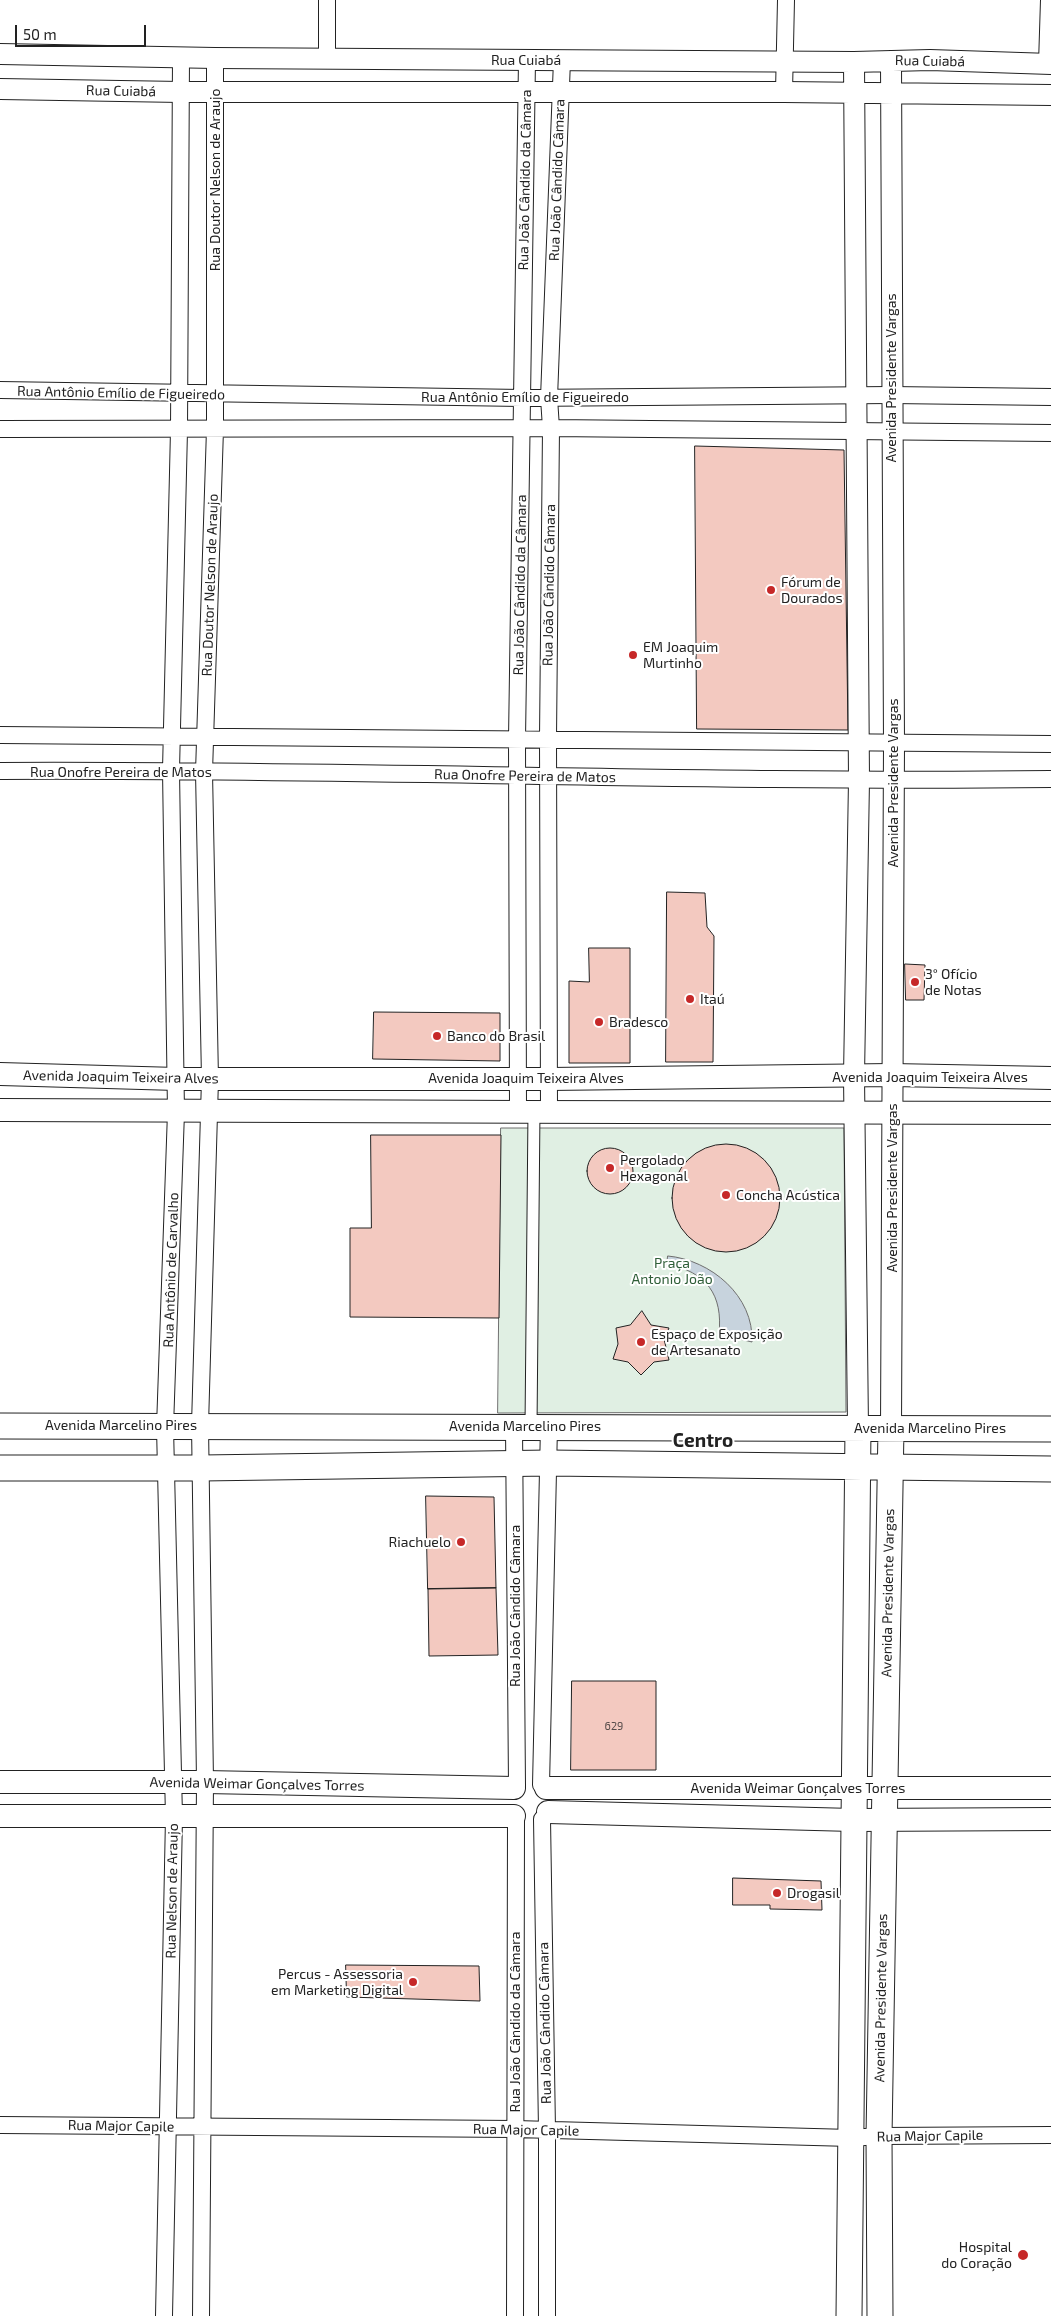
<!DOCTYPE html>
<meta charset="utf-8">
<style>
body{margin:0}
#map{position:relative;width:1051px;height:2316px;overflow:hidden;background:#fff;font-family:"Exo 2",sans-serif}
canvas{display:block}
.scale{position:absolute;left:15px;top:25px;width:131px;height:22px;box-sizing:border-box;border:2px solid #222;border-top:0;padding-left:6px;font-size:15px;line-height:18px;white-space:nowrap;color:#222;-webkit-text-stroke:4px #fff;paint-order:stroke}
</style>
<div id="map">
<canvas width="1051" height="2316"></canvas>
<div class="scale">50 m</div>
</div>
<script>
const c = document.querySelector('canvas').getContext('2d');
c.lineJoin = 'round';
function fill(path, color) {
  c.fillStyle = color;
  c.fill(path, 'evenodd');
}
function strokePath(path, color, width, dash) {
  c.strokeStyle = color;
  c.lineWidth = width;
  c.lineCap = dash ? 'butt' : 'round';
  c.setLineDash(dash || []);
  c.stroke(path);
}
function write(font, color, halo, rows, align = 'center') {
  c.font = font + ' "Exo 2",sans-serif';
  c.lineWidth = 4;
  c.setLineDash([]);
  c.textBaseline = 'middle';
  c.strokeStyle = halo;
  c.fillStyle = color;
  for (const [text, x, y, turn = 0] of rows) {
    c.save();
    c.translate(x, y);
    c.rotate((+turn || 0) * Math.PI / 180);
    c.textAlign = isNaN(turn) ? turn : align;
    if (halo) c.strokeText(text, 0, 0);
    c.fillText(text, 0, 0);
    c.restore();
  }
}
const green = new Path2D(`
 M501,1128H844L846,1412L498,1413Z`);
fill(green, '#e0efe3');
strokePath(green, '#6f6f6f', 1);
const water = new Path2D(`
 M668,1256C711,1260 754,1296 752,1342L719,1334C723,1295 707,1272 667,1264Z`);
fill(water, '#c7d3dd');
strokePath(water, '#6f6f6f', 1);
const building = new Path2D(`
 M695,446L844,450L848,730L697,729Z
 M667,892L705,893L707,927L714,936L713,1062H666Z
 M589,948H630V1063H569V981L589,982Z
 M905,964L925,965L924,1000H906Z
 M374,1012L500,1013V1061L373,1059Z
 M371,1135H501L499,1318L350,1317V1228H371Z
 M672 1198a54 54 0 1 1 108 0a54 54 0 1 1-108 0Z
 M587 1171a23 23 0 1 1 46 0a23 23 0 1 1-46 0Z
 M642,1311L651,1325L669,1328L664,1339L669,1360L654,1362L641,1375L628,1362L613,1359L618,1344L616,1328L630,1325Z
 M426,1496L494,1497L496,1588L428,1589Z
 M496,1588L498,1655L429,1656L428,1589Z
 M572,1681H656V1770H571Z
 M733,1878L821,1881L822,1910L770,1909V1905H733Z
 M346,1965L479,1966L480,2001L347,1997Z`);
fill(building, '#f3c9c0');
strokePath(building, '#222', 1);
const pedestrian = new Path2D(`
 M531,1427L534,1110`);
const minor = new Path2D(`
 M327,58V0
 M1047,64L1049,0
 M784,92L786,0
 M0,390L522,398L891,395L1051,397
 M0,429L551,428L1051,433
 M0,735L1051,744
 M0,771C350,769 701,783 1051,779
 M518,1111L517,739L527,60
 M549,1111L548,738L551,428L549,398L562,60
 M514,1427L517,1786
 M541,1785L549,1426
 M542,1819L547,2130V2316
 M0,2125L515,2129L851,2138L879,2136L1051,2135
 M164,2316L174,1817L165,1427L176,1112L171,770L179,430L181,57
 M201,2316L205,1782L200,1425L210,1079L204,772L215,429V58
 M515,2316L516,1818`);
const tertiary = new Path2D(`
 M0,54L215,58L854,62L930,60L1051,64
 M891,61L894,744L891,1428
 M854,62L859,780L854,1076L858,1428
 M0,89L181,92H784L1051,95`);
const secondary = new Path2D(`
 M0,1074L177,1079H549L892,1075L1051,1078
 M0,1110C350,1114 701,1110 1051,1113
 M0,1782H205L514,1788
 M546,1788H1051
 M548,1812L853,1820L1051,1819
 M0,1816H514`);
const primary = new Path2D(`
 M0,1426L1051,1429
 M0,1468H202L549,1463L1051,1469
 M849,2316L858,1428
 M880,2316L879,2136L891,1428`);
strokePath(pedestrian, '#222', 13);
strokePath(minor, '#222', 18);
strokePath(tertiary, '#222', 22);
strokePath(secondary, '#222', 24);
strokePath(primary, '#222', 27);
strokePath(pedestrian, '#fff', 11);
strokePath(minor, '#fff', 16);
strokePath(tertiary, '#fff', 20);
strokePath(secondary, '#fff', 22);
strokePath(primary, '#fff', 25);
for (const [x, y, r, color] of [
 [771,590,5,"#c62828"],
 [633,655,5,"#c62828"],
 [915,982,5,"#c62828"],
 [690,999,5,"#c62828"],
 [599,1022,5,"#c62828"],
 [437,1036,5,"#c62828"],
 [610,1168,5,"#c62828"],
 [726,1195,5,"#c62828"],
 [641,1342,5,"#c62828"],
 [461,1542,5,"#c62828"],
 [777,1893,5,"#c62828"],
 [413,1982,5,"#c62828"],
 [1023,2255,6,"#c62828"]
]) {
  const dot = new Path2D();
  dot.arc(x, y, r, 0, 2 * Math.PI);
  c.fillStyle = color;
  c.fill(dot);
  strokePath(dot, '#fff', 2);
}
write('11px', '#564c4a', null, [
 ["629",614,1726]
]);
write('14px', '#222', '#fff', [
 ["Rua Cuiabá",526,60],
 ["Rua Cuiabá",930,61,1],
 ["Rua Cuiabá",121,91,1],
 ["Rua Doutor Nelson de Araujo",215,180,-90],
 ["Rua João Cândido da Câmara",525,180,-89],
 ["Rua João Cândido Câmara",557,180,-88],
 ["Avenida Presidente Vargas",891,378,-90],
 ["Rua Antônio Emílio de Figueiredo",121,393,1],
 ["Rua Antônio Emílio de Figueiredo",525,397],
 ["Rua Doutor Nelson de Araujo",210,585,-88],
 ["Rua João Cândido da Câmara",520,585,-89],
 ["Rua João Cândido Câmara",549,585,-89],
 ["Rua Onofre Pereira de Matos",121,772],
 ["Rua Onofre Pereira de Matos",525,776,1],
 ["Avenida Presidente Vargas",893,783,-90],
 ["Avenida Joaquim Teixeira Alves",121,1077,1],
 ["Avenida Joaquim Teixeira Alves",930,1077],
 ["Avenida Joaquim Teixeira Alves",526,1078],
 ["Avenida Presidente Vargas",892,1188,-90],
 ["Rua Antônio de Carvalho",171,1270,-88],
 ["Avenida Marcelino Pires",121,1425],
 ["Avenida Marcelino Pires",525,1426],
 ["Avenida Marcelino Pires",930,1428],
 ["Avenida Presidente Vargas",888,1593,-89],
 ["Rua João Cândido Câmara",515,1606,-90],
 ["Avenida Weimar Gonçalves Torres",257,1784,1],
 ["Avenida Weimar Gonçalves Torres",798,1788],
 ["Rua Nelson de Araujo",172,1891,-89],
 ["Avenida Presidente Vargas",881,1998,-89],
 ["Rua João Cândido da Câmara",515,2022,-90],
 ["Rua João Cândido Câmara",545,2023,-91],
 ["Rua Major Capile",121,2126,1],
 ["Rua Major Capile",526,2130,1],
 ["Rua Major Capile",930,2136,-1]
]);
write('14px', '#222', '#fff', [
 ["Fórum de",781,582],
 ["Dourados",781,598],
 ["EM Joaquim",643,647],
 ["Murtinho",643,663],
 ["3° Ofício",925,974],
 ["de Notas",925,990],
 ["Itaú",700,999],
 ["Bradesco",609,1022],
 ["Banco do Brasil",447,1036],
 ["Pergolado",620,1160],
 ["Hexagonal",620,1176],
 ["Concha Acústica",736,1195],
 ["Espaço de Exposição",651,1334],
 ["de Artesanato",651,1350],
 ["Riachuelo",451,1542,"right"],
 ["Drogasil",787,1893],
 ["Percus - Assessoria",403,1974,"right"],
 ["em Marketing Digital",403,1990,"right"],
 ["Hospital",1012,2247,"right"],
 ["do Coração",1012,2263,"right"]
], 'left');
write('14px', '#2f5e38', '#fff', [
 ["Praça",672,1263],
 ["Antonio João",672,1279]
]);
write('bold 19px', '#222', '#fff', [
 ["Centro",703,1441]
]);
</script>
